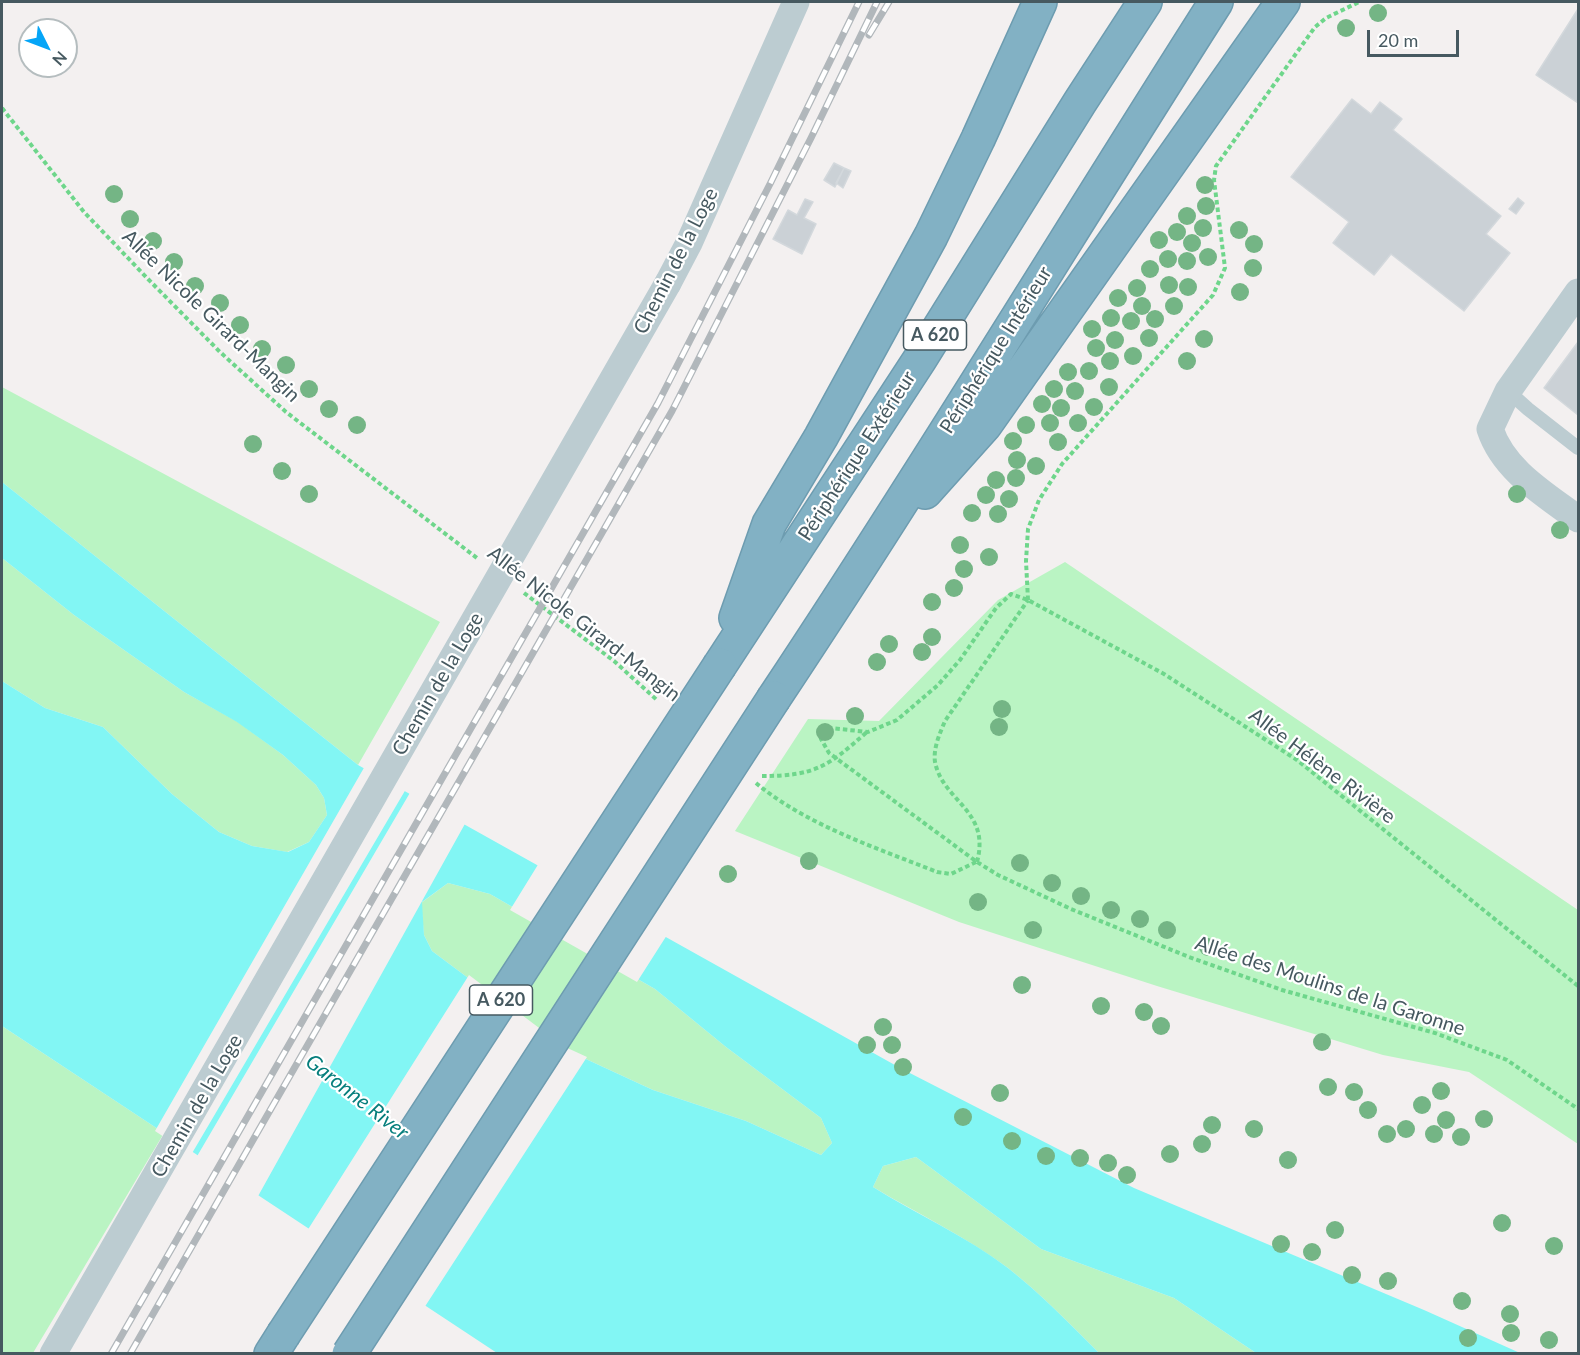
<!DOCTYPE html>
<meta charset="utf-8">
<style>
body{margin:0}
#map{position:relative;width:1580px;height:1355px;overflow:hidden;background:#f3f0f0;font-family:Lato,sans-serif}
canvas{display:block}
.frame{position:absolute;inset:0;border:3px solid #465960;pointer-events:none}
.north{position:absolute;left:18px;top:18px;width:60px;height:60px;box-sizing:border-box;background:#fff;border:2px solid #b5bdbf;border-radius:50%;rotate:132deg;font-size:16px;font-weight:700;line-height:24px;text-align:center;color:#465960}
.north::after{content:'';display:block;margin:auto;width:21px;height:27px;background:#05a5f7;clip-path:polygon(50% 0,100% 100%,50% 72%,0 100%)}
.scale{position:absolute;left:1367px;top:30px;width:92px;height:27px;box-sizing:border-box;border:3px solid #465960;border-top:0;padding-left:8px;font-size:18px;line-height:21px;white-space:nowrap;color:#465960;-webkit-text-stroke:4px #fff;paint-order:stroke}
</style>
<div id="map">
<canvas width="1580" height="1355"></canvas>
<div class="frame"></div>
<div class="north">N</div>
<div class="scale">20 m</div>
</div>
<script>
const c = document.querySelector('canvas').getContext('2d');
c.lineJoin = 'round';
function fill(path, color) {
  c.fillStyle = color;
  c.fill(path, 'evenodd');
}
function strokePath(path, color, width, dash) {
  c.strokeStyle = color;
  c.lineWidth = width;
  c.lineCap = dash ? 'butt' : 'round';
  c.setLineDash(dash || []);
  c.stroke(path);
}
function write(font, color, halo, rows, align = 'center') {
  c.font = font + ' Lato,sans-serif';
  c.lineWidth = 4.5;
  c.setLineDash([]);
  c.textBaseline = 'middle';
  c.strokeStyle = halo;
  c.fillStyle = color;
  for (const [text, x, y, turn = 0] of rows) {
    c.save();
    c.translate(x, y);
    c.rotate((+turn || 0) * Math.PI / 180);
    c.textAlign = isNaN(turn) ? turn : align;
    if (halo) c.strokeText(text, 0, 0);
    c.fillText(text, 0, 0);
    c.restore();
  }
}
fill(new Path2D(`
 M2,387L440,622L358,765L2,482Z
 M2,558L74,615L184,692L238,722L283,755L316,785L324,798L327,815L309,842L287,852L252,846L219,832L172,794L103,727L45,708L2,681Z
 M1065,562L1578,910V1144L1469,1072L1383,1055L1157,986L959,922L735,831L808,719L879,721L998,600Z
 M448,883L490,894L655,989L726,1047L821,1118L832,1143L821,1155L746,1121L653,1090L562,1048L432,951L424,935L421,903Z
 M2,1026L164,1133L33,1353H2Z
 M916,1157L1041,1249L1174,1298L1256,1353H1099C1070,1324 1040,1293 1008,1268C965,1236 918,1214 873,1187L883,1166Z`), '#baf4c3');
fill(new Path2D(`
 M2,482L358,765L902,1069L1134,1188L1424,1310L1520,1353H1256L1174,1298L1041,1249L916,1157L883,1166L873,1187C918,1215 966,1236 1008,1268C1040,1293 1070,1324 1099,1353H497L2,1026V681L45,708L103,727L172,794L219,832L252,846L288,852L309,842L327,815L324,798L316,785L283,755L237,722L184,692L74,615L2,558ZM448,883L490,894L655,989L726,1047L821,1118L832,1143L821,1155L746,1121L653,1090L562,1048L432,951L424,935L422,902Z`), '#82f6f4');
fill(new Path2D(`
 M365,766L406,789L191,1155L155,1131Z
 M411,791L466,822L257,1198L196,1158Z
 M539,863L667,935L637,982L510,910Z
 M469,975L563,1046L587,1057L424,1308L307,1231Z`), '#f3f0f0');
const building = new Path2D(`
 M1578,9V103L1536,75Z
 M1352,99L1371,114L1380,102L1401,118L1402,119L1393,130L1501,216L1486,234L1510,253L1464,311L1391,254L1374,275L1333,243L1349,222L1291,177Z
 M834,163L844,168L835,187L824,180Z
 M844,168L851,171L843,188L836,183Z
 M1518,198L1524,203L1516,214L1509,209Z
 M805,199L813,202L804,218L816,224L802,254L773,239L788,210L797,215Z
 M1578,342V415L1544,388Z`);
fill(building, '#cbd1d6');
strokePath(building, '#d3d8dc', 1.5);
const highway = new Path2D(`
 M925,492L985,425L1283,2
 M736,618L769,524L821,437L931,236L978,139L1040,2
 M720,665L920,359L1080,102L1145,2
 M774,698C926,469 1069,233 1216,2
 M271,1354L283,1335`);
strokePath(highway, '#6d9cb0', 36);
strokePath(new Path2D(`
 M2,108L84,212L148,279L220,352L286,412L477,558
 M524,593L614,661L658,701
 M1028,600L1026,561L1028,529L1039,500L1062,464L1213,295L1225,268L1214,180L1216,166L1315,27L1326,18L1359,2
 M762,776C816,776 828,766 867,732
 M756,783C806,825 877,848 937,872L951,874L976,862
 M977,862C991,810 943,802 935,762C933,748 940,733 945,721L1028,600
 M1578,986L1297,760L1164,674L1028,600L1011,594L996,608L960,660L938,685L897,720L868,732L830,728L824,732L821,739L829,753L977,862L998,875L1071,909L1189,957L1282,990L1435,1033L1507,1060L1578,1109`), '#6ed68b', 4, [4.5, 3]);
strokePath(new Path2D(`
 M1508,391L1528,409L1578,448`), '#bcccd1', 14);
strokePath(new Path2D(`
 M668,283L689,243L796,2
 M1578,292L1508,391L1490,429C1504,471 1545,494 1578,519`), '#bcccd1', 27);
strokePath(highway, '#82b1c4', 33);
const rail = new Path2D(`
 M869,35L889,2
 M111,1354L658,403L771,182L859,2
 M130,1354L672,411L811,138L877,2`);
strokePath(rail, '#b1b7bb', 7);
strokePath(rail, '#fff', 4.5, [14]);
const highwayBridge = new Path2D(`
 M283,1335L720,665
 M349,1354L774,698`);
strokePath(highwayBridge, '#6d9cb0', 36, []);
strokePath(new Path2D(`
 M53,1354L668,283`), '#bcccd1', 27);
strokePath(highwayBridge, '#82b1c4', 33);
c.fillStyle = '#74b585';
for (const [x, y] of [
 [1378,13],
 [1346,28],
 [1205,185],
 [114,194],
 [1206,206],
 [1187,216],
 [130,219],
 [1203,228],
 [1239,230],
 [1177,232],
 [1159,240],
 [153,241],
 [1192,243],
 [1254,244],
 [1208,257],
 [1168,259],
 [1187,261],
 [174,262],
 [1253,268],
 [1150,269],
 [1169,285],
 [195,286],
 [1188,287],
 [1137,288],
 [1240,292],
 [1118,298],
 [220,303],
 [1142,306],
 [1174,306],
 [1111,318],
 [1155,319],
 [1131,321],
 [240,325],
 [1092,329],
 [1149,338],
 [1204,339],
 [1115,340],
 [1096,348],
 [262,349],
 [1133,356],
 [1110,361],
 [1187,361],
 [286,365],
 [1089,371],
 [1068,372],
 [1109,387],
 [309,389],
 [1054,389],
 [1075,391],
 [1042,404],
 [1094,407],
 [1061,408],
 [329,409],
 [1050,423],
 [1078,423],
 [357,425],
 [1026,425],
 [1013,441],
 [1058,442],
 [253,444],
 [1017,460],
 [1036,466],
 [282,471],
 [1016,478],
 [996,480],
 [309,494],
 [1517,494],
 [986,495],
 [1009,499],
 [972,513],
 [998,514],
 [1560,530],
 [960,545],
 [989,557],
 [964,569],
 [954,588],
 [932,602],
 [932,637],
 [889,644],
 [922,652],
 [877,662],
 [1002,709],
 [855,716],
 [999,727],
 [825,732],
 [809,861],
 [1020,863],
 [728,874],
 [1052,883],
 [1081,896],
 [978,902],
 [1111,910],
 [1140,919],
 [1033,930],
 [1167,930],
 [1208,947],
 [1022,985],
 [1101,1006],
 [1144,1012],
 [1161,1026],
 [883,1027],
 [1322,1042],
 [867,1045],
 [892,1045],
 [903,1067],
 [1328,1087],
 [1441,1091],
 [1354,1092],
 [1000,1093],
 [1422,1105],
 [1368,1110],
 [963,1117],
 [1484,1119],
 [1446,1120],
 [1212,1125],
 [1254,1129],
 [1406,1129],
 [1387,1134],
 [1434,1134],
 [1461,1137],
 [1012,1141],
 [1202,1144],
 [1170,1154],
 [1046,1156],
 [1080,1158],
 [1288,1160],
 [1108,1163],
 [1127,1175],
 [1502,1223],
 [1335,1230],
 [1281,1244],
 [1554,1246],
 [1312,1252],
 [1352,1275],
 [1388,1281],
 [1462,1301],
 [1510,1314],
 [1511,1333],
 [1468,1338],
 [1549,1340]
]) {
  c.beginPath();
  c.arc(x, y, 9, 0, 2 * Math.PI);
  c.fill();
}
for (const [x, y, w] of [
 [935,335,63],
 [501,1000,63]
]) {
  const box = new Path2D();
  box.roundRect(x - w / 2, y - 15, w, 30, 4.5);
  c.fillStyle = '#fff';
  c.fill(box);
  strokePath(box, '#465960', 1.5);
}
write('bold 18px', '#465960', null, [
 ["A 620",935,335],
 ["A 620",501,1000]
]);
write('20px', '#465960', '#fff', [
 ["Chemin de la Loge",676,261,-63],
 ["Allée Nicole Girard-Mangin",211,316,44],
 ["Périphérique Intérieur",996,350,-58],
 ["Périphérique Extérieur",857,456,-57],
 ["Allée Nicole Girard-Mangin",584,624,38],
 ["Chemin de la Loge",438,684,-60],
 ["Allée Hélène Rivière",1322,766,37],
 ["Allée des Moulins de la Garonne",1330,986,18],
 ["Chemin de la Loge",197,1106,-60]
]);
write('italic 21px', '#067e7c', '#fff', [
 ["Garonne River",357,1097,38]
]);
</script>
